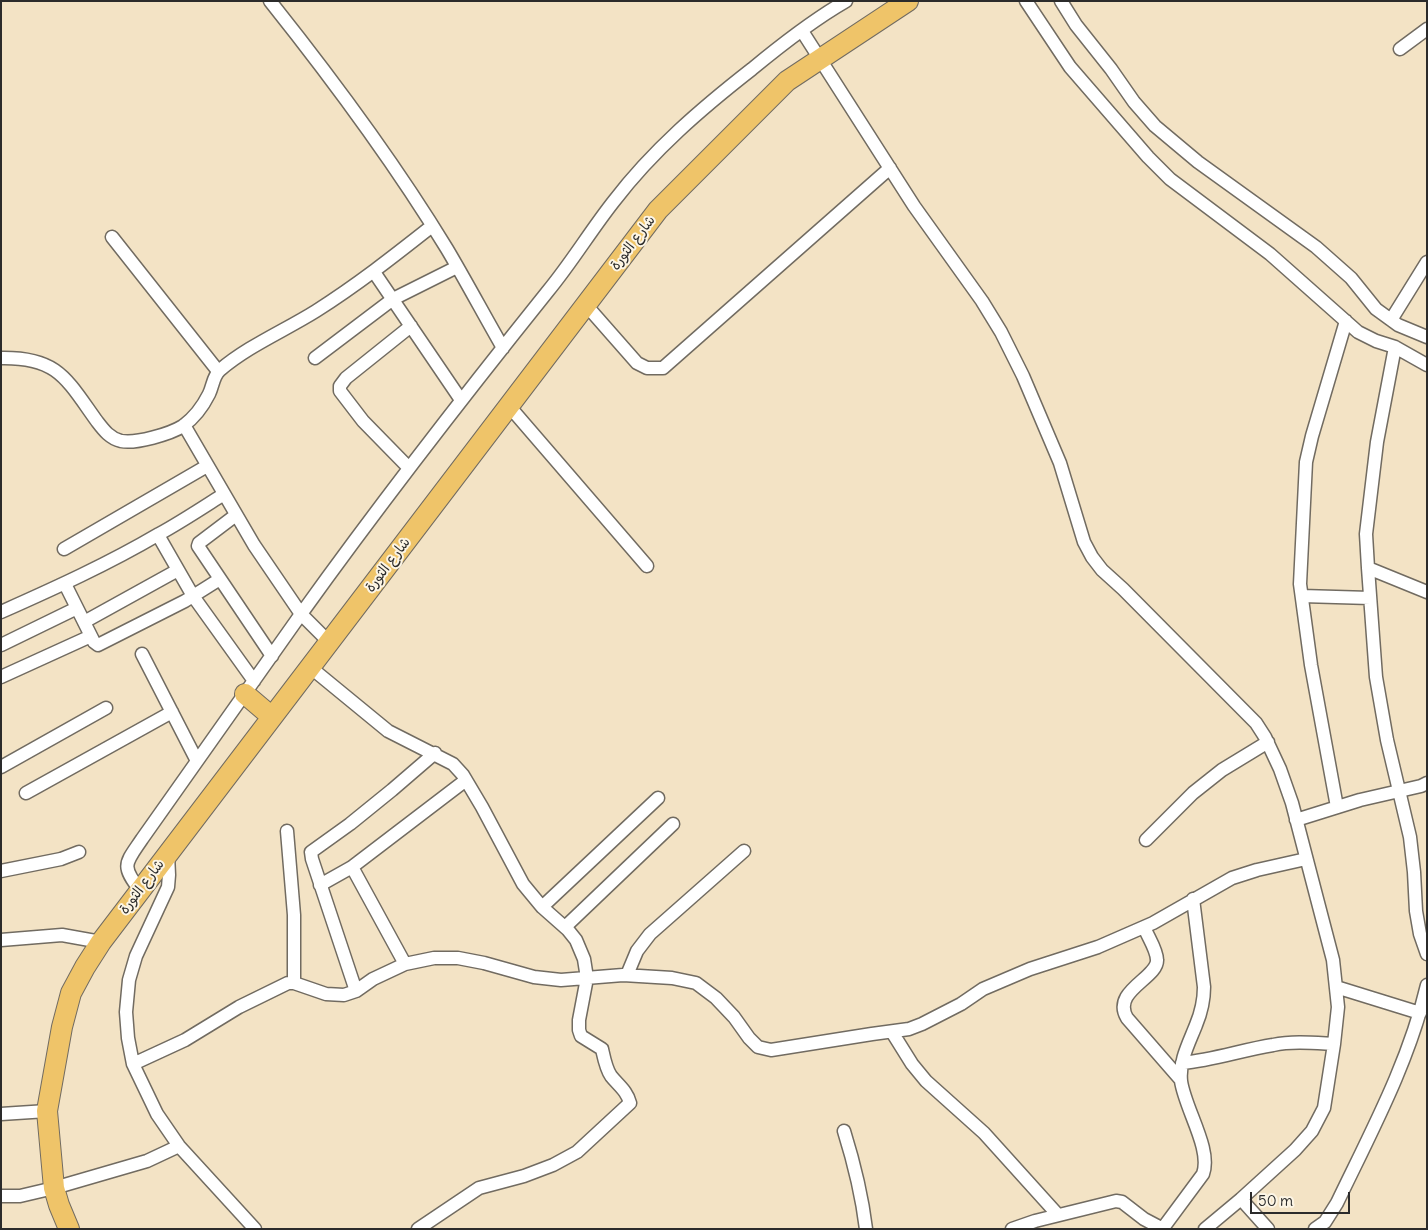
<!DOCTYPE html>
<meta charset="utf-8">
<style>
body{margin:0}
#map{position:relative;width:1428px;height:1230px;overflow:hidden;background:#f3e3c5;font-family:Delius,sans-serif}
canvas{display:block}
.frame{position:absolute;inset:0;border:2px solid #2b2b2b;pointer-events:none}
.scale{position:absolute;left:1250px;top:1192px;width:100px;height:22px;box-sizing:border-box;border:2px solid #2b2b2b;border-top:0;padding-left:6px;font-size:15px;line-height:18px;white-space:nowrap;color:#2b2b2b;-webkit-text-stroke:4px #fcf5e5;paint-order:stroke}
</style>
<div id="map">
<canvas width="1428" height="1230"></canvas>
<div class="frame"></div>
<div class="scale">50 m</div>
</div>
<script>
const c = document.querySelector('canvas').getContext('2d');
c.lineJoin = 'round';
function strokePath(path, color, width, dash) {
  c.strokeStyle = color;
  c.lineWidth = width;
  c.lineCap = dash ? 'butt' : 'round';
  c.setLineDash(dash || []);
  c.stroke(path);
}
function write(font, color, halo, rows, align = 'center') {
  c.font = font + ' Delius,"Playpen Sans Arabic",sans-serif';
  c.lineWidth = 4;
  c.setLineDash([]);
  c.textBaseline = 'middle';
  c.strokeStyle = halo;
  c.fillStyle = color;
  for (const [text, x, y, turn = 0] of rows) {
    c.save();
    c.translate(x, y);
    c.rotate((+turn || 0) * Math.PI / 180);
    c.textAlign = isNaN(turn) ? turn : align;
    if (halo) c.strokeText(text, 0, 0);
    c.fillText(text, 0, 0);
    c.restore();
  }
}
const street = new Path2D(`
 M270,1C333,80 394,162 447,249C466,281 484,315 503,348
 M1026,1L1070,67L1148,157L1170,179L1270,254L1358,332L1376,341L1395,347L1427,365
 M1061,1L1076,25L1111,69L1134,102L1155,126L1198,162L1316,247L1351,278L1376,309L1398,325L1427,337
 M802,31L914,206L982,301L1001,332L1023,376L1060,463L1084,542L1092,557L1102,570L1123,589L1256,723L1265,737L1280,769L1292,803L1333,960L1338,1007L1334,1044L1324,1108L1312,1131L1295,1150L1241,1199L1205,1229
 M1400,49L1427,29
 M112,237L218,371
 M374,272L461,400
 M586,305L637,363L647,368H663L890,168
 M1391,320L1427,262
 M1395,347L1377,442L1366,534L1368,568L1376,677L1387,740L1410,837L1414,872L1416,911L1420,934L1427,954
 M1,358C57,357 66,378 96,420C103,429 109,438 121,441C136,444 170,434 183,426C194,418 203,406 209,394C213,386 213,376 220,370C248,346 284,331 316,311C357,285 394,256 432,226
 M315,358L393,299L457,267
 M509,406L647,566
 M408,467L363,421L340,391V386L346,378L411,326
 M236,515L199,543L198,546L272,656
 M158,535L193,596L254,681
 M64,549L207,466
 M1368,568L1427,592
 M65,584L94,642L98,645L185,601L220,579
 M1302,596L1370,598
 M1,612C55,588 108,564 159,534C181,522 202,508 224,494
 M84,622L178,570
 M329,642L301,614C380,504 463,397 548,291C572,262 591,230 614,201C653,150 702,108 752,69C781,45 813,20 846,1
 M1,645L77,608
 M142,654L197,761
 M310,667L388,731L453,764L463,775L482,807L523,884L542,907L568,930L576,940L584,959L587,978L579,1020V1030L581,1036L602,1049C604,1058 606,1069 611,1076C619,1086 627,1091 630,1103L577,1152L553,1165L524,1176L479,1188L418,1229
 M1,677L91,636
 M1,767L106,708
 M26,793L172,712
 M1337,807L1311,665L1300,584L1306,462L1312,436L1346,321
 M1296,820L1360,800L1421,786L1427,783
 M287,831L294,915V983
 M1146,840L1193,793L1222,770L1268,742
 M168,854L169,875L168,887L136,956L129,980L126,1012L128,1038L133,1064L157,1114L179,1146L255,1229
 M352,867L405,964
 M1,871L61,859L79,852
 M320,885L352,867L466,780
 M140,890C120,865 126,863 142,839L301,614L254,545L184,425
 M542,907L658,798
 M565,927L673,824
 M1144,927C1148,937 1157,950 1157,960C1158,978 1111,991 1127,1018L1181,1080
 M1,940L62,935L101,942
 M627,975L637,951L650,934L744,851
 M1336,987L1420,1013
 M356,991L312,859L311,852L350,824L392,790L435,753
 M892,1032L912,1064L926,1081L984,1133L1058,1215
 M1182,1063C1213,1060 1242,1050 1273,1045C1293,1041 1314,1043 1334,1044
 M133,1064L185,1040L239,1007L288,983H294L326,994L344,995L356,991L373,979L405,964L434,958H458L484,963L534,977L561,980L623,975L672,978L696,983L716,998L734,1017L749,1038L758,1047L771,1050L872,1034L909,1029L922,1024L961,1004L983,989L1030,969L1098,947L1153,923L1232,878L1257,870L1306,859
 M1,1114L47,1111
 M844,1131C854,1163 862,1196 866,1229
 M1,1196H20L54,1188L147,1161L179,1146
 M1241,1199L1268,1229
 M1163,1228L1203,1174C1212,1149 1185,1109 1181,1081C1179,1061 1189,1043 1196,1025C1201,1013 1204,1000 1204,987L1193,899
 M1012,1229L1035,1221L1116,1201L1122,1202L1144,1219L1163,1229
 M1315,1229L1325,1222L1337,1203C1371,1132 1409,1062 1427,985`);
const primary = new Path2D(`
 M245,694L272,717
 M69,1229L59,1205L54,1188L47,1111L62,1027L71,993L85,967L101,942L658,210L787,81L908,1`);
strokePath(street, '#716b61', 15);
strokePath(primary, '#716b61', 22);
strokePath(street, '#fff', 12);
strokePath(primary, '#efc469', 20);
write('14px', '#2b2b2b', '#fcf5e5', [
 ["شارع الثورة",633,243,-53],
 ["شارع الثورة",388,565,-53],
 ["شارع الثورة",142,887,-53]
]);
</script>
